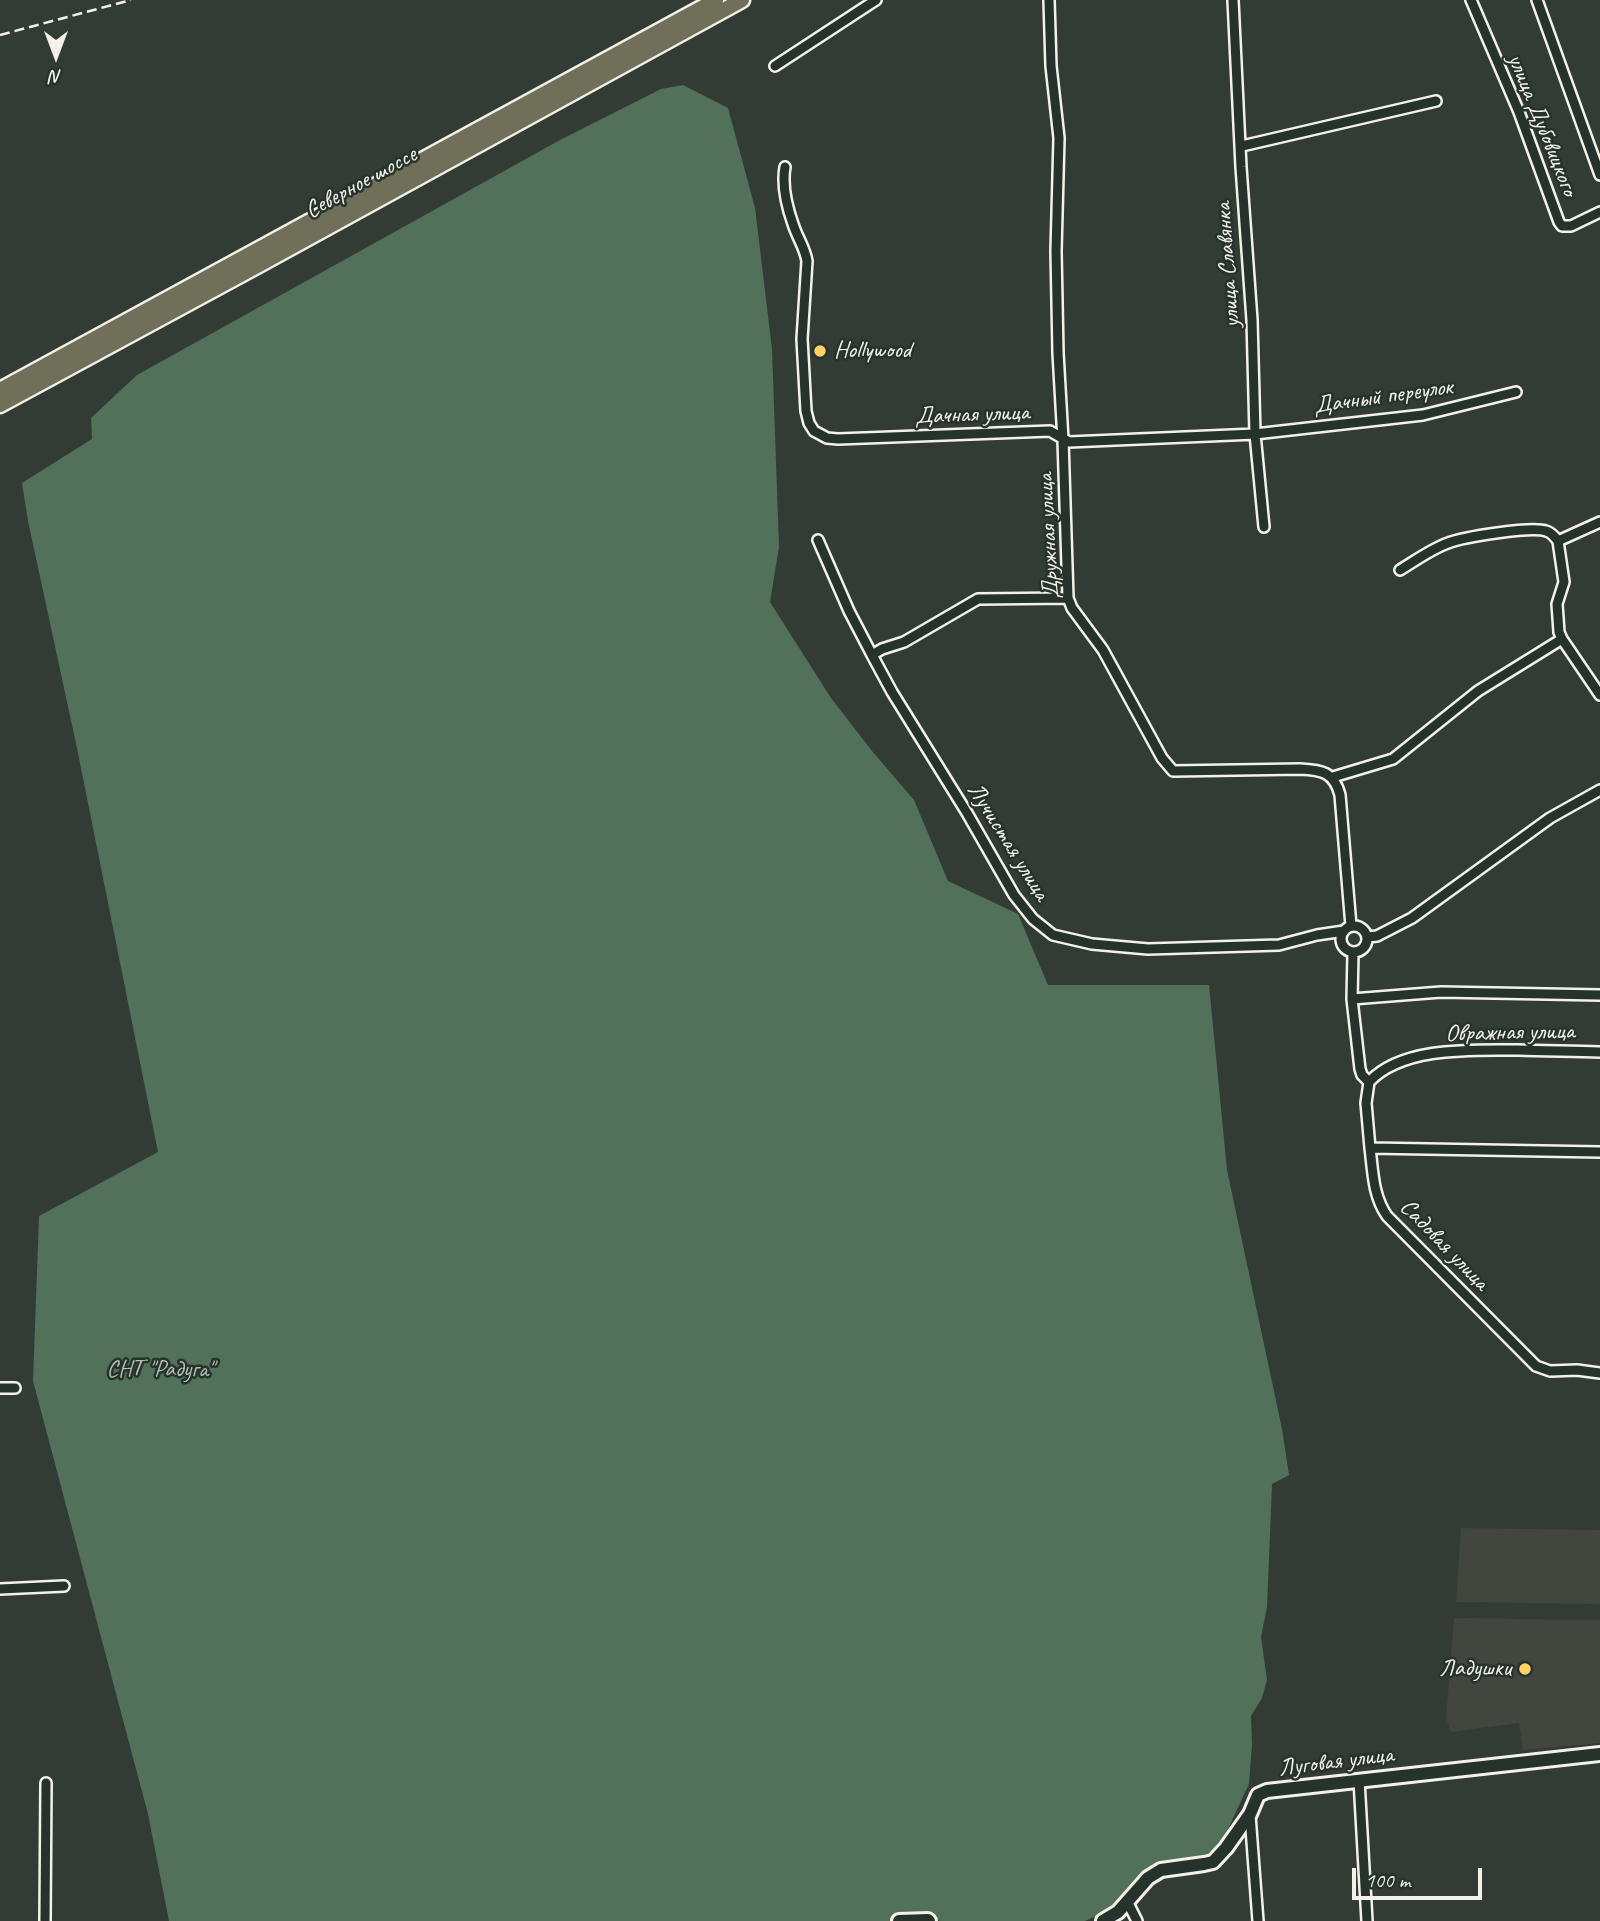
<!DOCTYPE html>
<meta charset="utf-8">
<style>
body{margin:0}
#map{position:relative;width:1600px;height:1921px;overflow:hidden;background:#333b35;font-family:Caveat,sans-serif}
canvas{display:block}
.north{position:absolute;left:21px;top:21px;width:70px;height:70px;-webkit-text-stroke:5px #26332d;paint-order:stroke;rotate:180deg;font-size:19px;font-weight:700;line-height:28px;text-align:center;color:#f4f1e8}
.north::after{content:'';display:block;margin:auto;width:24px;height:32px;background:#f4f1e8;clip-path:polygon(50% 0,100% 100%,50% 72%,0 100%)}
.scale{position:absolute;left:1352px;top:1868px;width:130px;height:32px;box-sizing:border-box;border:4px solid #f4f1e8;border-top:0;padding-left:9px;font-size:21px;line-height:24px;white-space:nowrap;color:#f4f1e8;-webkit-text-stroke:5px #26332d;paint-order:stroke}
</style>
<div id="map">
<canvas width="1600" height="1921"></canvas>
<div class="north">N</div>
<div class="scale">100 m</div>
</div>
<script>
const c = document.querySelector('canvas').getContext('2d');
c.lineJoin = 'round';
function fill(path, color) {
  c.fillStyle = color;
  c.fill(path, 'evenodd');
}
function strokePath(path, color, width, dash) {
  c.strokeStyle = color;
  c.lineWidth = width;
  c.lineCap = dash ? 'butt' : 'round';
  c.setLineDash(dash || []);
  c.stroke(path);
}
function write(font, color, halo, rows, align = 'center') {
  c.font = font + ' Caveat,sans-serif';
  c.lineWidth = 5;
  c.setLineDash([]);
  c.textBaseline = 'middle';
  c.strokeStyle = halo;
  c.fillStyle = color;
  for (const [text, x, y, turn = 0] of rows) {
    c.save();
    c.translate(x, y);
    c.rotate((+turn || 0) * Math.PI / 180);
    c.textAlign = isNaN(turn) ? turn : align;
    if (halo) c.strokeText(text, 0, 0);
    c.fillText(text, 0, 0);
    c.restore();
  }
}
fill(new Path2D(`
 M1461,1528L1600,1530V1604L1456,1602Z
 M1454,1618L1600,1620V1743L1523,1750L1519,1723L1451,1732L1446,1718Z`), '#43453f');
fill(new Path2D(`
 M683,85L728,108L755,208L772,349L779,547L770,602L831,698L872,751L914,800L948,881L1018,914L1048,985H1209L1227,1170L1282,1429L1289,1475L1272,1484L1267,1607L1261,1637L1267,1680L1262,1698L1251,1716L1252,1745L1249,1784L1222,1842L1209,1859L1171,1863L1147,1870L1135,1880L1112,1909L1085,1921H940L925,1912L926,1921H169L148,1814L33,1381L39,1216L158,1152L78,753L28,521L22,483L92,439L91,418L137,375L560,140L661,89Z`), '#51715b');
const street = new Path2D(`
 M1049,0L1051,66L1059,138L1056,251L1058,353L1063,440L1068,598L1072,608L1103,650L1162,758L1173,771L1300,769C1322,770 1334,772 1340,795L1351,926
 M1233,0L1241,167L1252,320L1255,434L1264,527
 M1471,0L1519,112L1559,222L1562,226H1571L1600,212
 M1537,0L1600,175
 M775,66L876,0
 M1242,146L1436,101
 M785,167C782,184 787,207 793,224C797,237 805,248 807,261L802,339L806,411L809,423L814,431L827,438L838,439L1050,431L1069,442L1255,434L1423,415L1516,392
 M818,540L849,611L872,655L882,649L904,642L978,599L1068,598
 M1558,541L1564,582L1557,604L1559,632L1562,639L1600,695
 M1400,570C1415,561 1431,549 1448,543C1463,537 1532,526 1546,531C1551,532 1555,537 1558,541L1600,522
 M872,655L892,692L967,813L1014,895L1033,919L1053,935L1092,944L1148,949L1279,945L1317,935L1344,931
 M1333,777L1393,759L1478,691L1562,639
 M1341 939a13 13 0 1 1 26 0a13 13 0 1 1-26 0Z
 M1368,937L1377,936L1412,918L1550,818L1600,790
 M1353,953L1352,999L1360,1069L1362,1075L1369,1082
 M1352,999L1441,992L1600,995
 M1370,1148L1366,1103L1369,1082C1402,1046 1474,1050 1518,1050C1546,1051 1573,1051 1600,1052
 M1600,1152L1370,1148C1373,1172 1373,1196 1387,1216L1536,1366L1550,1371L1577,1370L1600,1373
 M0,1388H15
 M0,1589L64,1586
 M1359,1780L1367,1921
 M1250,1815L1258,1921
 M1127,1901L1137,1921
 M45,1921L46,1783`);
const secondary = new Path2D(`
 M899,1921L928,1920L929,1921
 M1103,1921L1118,1912L1148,1878L1161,1870L1204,1864L1213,1862L1226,1848L1250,1814L1258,1795L1267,1791L1600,1754`);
const primary = new Path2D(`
 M0,390L716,0
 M0,405L257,266L742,0`);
strokePath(street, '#f4f1e8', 14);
strokePath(secondary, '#f4f1e8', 18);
strokePath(primary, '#f4f1e8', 19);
strokePath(street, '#26332d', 9);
strokePath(secondary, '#26332d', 12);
strokePath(primary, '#706f59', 14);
strokePath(new Path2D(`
 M0,35L131,0`), '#f4f1e8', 2.5, [10, 5]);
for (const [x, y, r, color] of [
 [820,351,7,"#ffd166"],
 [1525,1669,7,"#ffd166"]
]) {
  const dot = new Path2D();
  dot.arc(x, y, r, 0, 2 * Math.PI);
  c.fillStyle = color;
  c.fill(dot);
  strokePath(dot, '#26332d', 2.5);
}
write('24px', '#f4f1e8', '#26332d', [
 ["улица Дубовицкого",1542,125,68],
 ["Северное шоссе",361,183,-29],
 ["улица Славянка",1228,265,-94],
 ["Дачный переулок",1383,397,-8],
 ["Дачная улица",972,415,-2],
 ["Дружная улица",1049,536,-93],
 ["Лучистая улица",1008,842,58],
 ["Овражная улица",1510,1033,-1],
 ["Садовая улица",1444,1245,46],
 ["Луговая улица",1336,1762,-7]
]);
write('24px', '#f4f1e8', '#26332d', [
 ["Hollywood",834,351],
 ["Ладушки",1511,1669,"right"]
], 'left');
write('24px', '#b3beb0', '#26332d', [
 ["СНТ \"Радуга\"",160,1370]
]);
</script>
